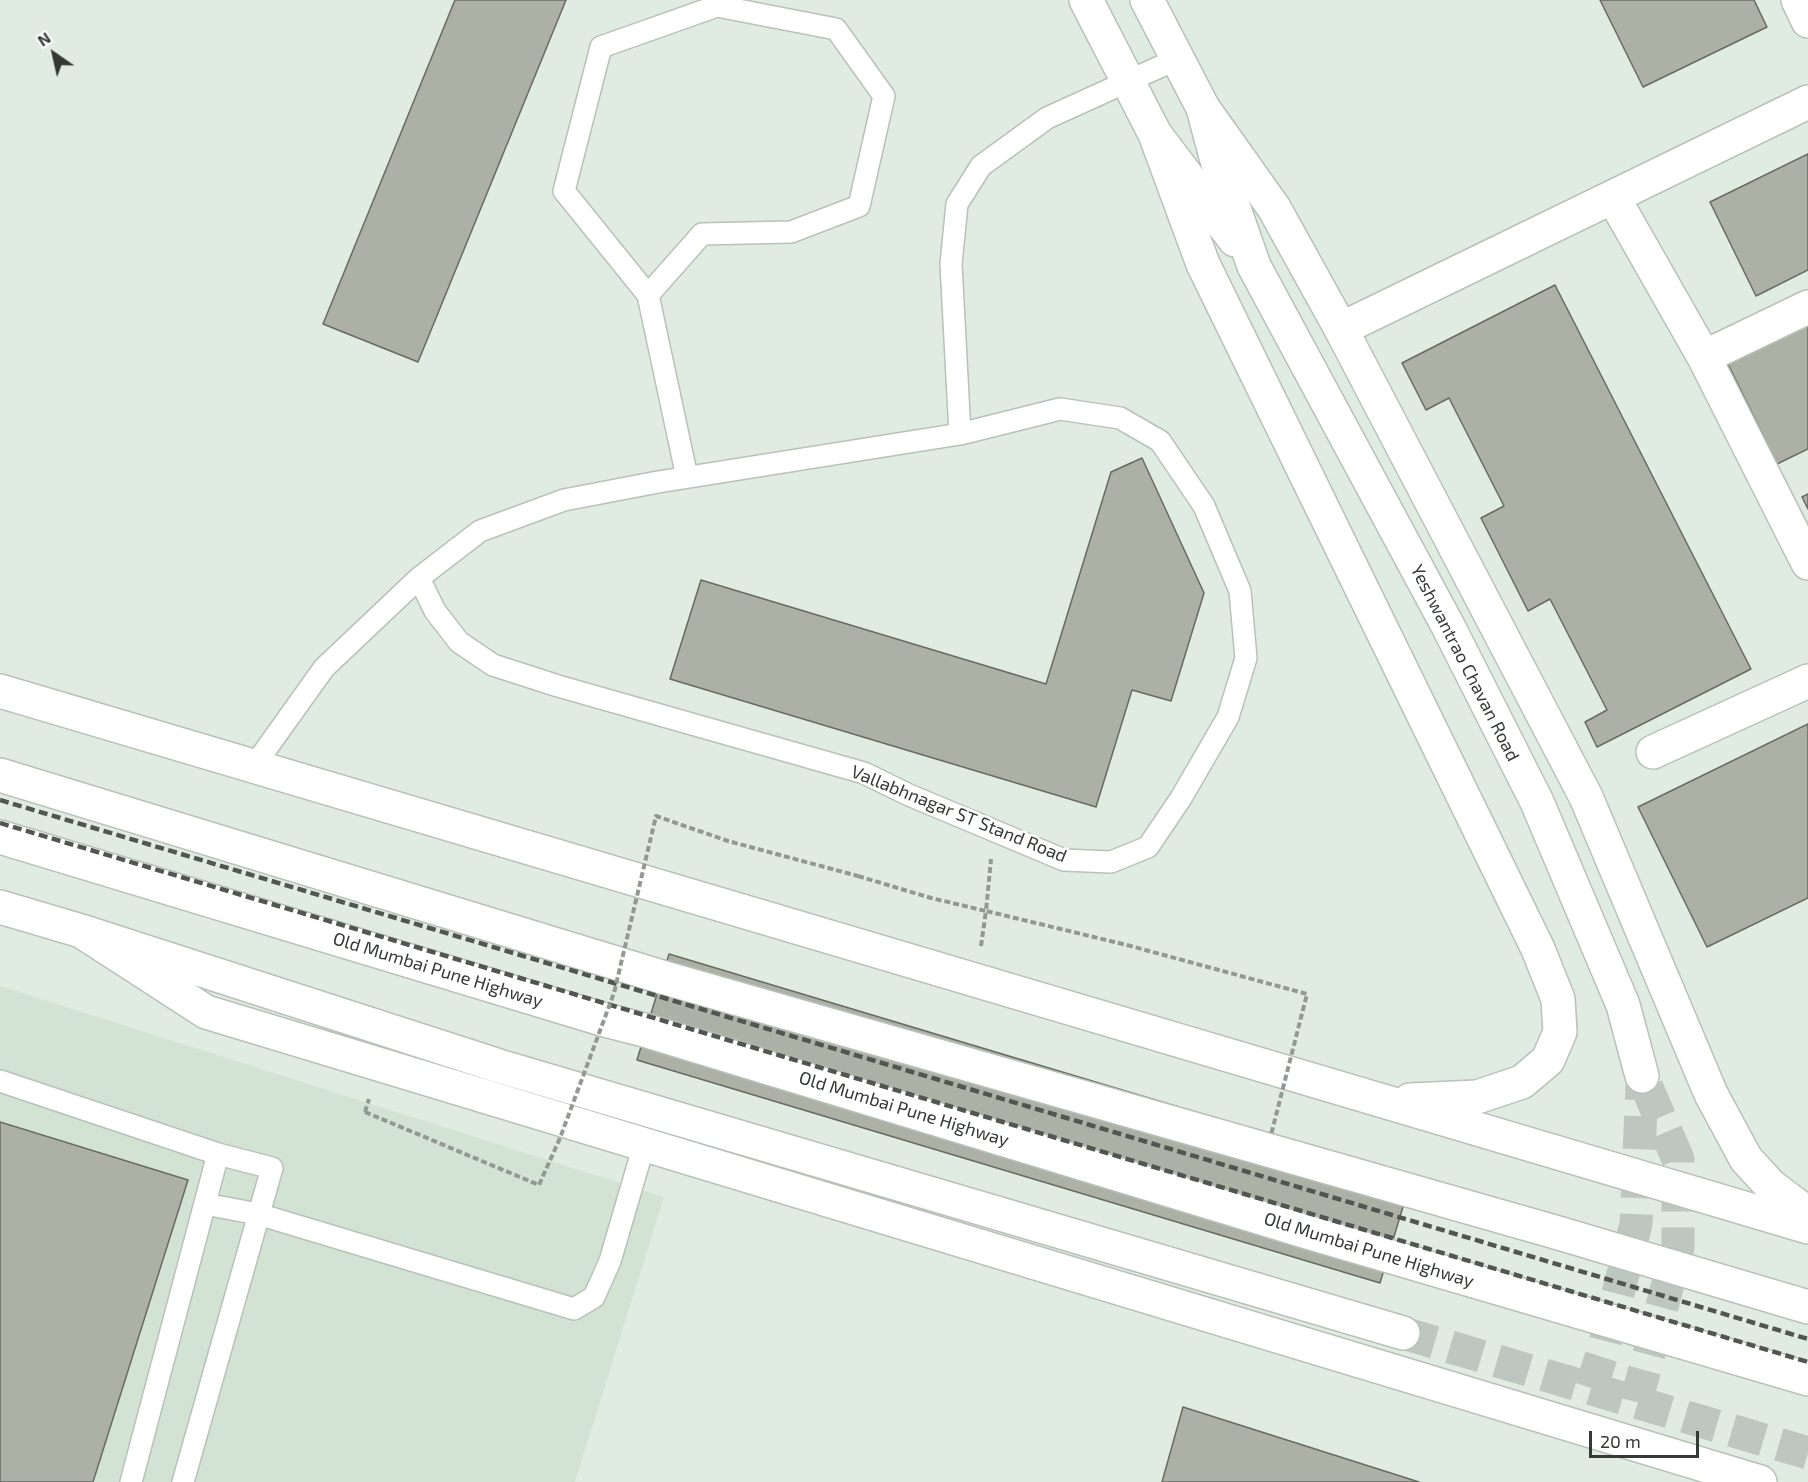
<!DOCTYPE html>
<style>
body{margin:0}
#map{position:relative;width:1808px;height:1482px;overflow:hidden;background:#e0ebe1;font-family:"Exo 2",sans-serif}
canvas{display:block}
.north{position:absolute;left:24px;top:24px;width:60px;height:60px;-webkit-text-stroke:4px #fff;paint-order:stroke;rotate:326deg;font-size:16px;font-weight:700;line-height:24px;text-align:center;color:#353935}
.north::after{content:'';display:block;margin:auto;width:21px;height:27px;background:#353935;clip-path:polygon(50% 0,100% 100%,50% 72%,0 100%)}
.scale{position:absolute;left:1589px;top:1431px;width:110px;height:27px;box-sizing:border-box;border:3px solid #353935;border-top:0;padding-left:8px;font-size:18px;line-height:21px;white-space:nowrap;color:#353935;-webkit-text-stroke:4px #fff;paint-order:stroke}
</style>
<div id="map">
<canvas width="1808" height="1482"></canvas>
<div class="north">N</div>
<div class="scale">20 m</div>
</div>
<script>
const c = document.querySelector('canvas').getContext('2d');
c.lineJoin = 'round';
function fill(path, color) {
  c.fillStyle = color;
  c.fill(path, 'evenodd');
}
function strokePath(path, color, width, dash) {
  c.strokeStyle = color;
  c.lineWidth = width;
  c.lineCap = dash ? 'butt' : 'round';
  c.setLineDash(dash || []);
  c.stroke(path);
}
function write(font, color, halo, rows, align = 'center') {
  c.font = font + ' "Exo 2",sans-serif';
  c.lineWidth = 5;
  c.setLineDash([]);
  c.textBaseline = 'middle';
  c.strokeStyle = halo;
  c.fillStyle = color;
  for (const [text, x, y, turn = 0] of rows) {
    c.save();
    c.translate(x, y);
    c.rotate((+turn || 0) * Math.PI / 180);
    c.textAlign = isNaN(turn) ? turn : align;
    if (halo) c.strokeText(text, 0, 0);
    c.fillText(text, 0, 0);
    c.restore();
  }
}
fill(new Path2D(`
 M0,986L664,1197L575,1482H0Z`), '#d2e3d3');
const building = new Path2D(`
 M455,0H566L418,362L323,324Z
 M1600,0H1754L1767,27L1643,87Z
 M1808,154V270L1756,296L1710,202Z
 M1555,285L1751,669L1597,747L1585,722L1607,710L1550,599L1528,611L1481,518L1504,506L1449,398L1426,410L1402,363Z
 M1808,322V449L1777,464L1727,362Z
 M1142,458L1204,593L1171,701L1132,690L1096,807L670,679L701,580L1046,684L1111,472Z
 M1808,494V509L1802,497Z
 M1808,724V898L1707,947L1638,807Z
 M669,954L1412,1177L1380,1283L637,1060Z
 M0,1122L188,1180L93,1482H0Z
 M1183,1407L1419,1482H1162Z`);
fill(building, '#adb0a4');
strokePath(building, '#686b61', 1.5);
strokePath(new Path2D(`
 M1591,1388L1603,1351L1636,1224L1642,1085
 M1636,1402L1678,1247V1159L1642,1076`), '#bec7bf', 33, [33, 16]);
strokePath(new Path2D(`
 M1403,1333L1808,1453`), '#bec7bf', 33, [33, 16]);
const service = new Path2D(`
 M648,295L702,234L791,232L859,206L884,96L836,29L717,6L601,47L564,191L648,295L687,477
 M419,578L435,611L459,642L493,665L558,686L864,773L909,795L1064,860L1111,862L1148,847L1181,798L1228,717L1246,658L1240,591L1204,506L1160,441L1120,418L1060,409L960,434
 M254,766L324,668L419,578L480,531L564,500L658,482L960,434L951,264L957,204L981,166L1047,118L1177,59
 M0,1081L218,1154L272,1168L183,1482
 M205,1204L258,1214L574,1309L594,1297L610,1261L644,1145
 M131,1482L218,1154`);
const minor = new Path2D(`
 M1798,0L1808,21
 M1613,197L1704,357L1808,563
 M1341,329L1808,102
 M1704,357L1808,307
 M1653,752L1808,681`);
const tertiary = new Path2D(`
 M1086,0L1155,134L1235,240
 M1147,0L1203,108L1216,157L1254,266L1448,626L1537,802L1623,1005L1642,1076`);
const primary = new Path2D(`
 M1203,108L1274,208L1341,329L1586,797L1711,1094L1746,1159L1771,1186L1808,1214
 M1155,134L1203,264L1538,949L1558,999L1560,1032L1548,1060L1522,1082L1477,1097L1410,1100
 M0,691L1808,1227
 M0,907L81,931L499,1066L1403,1333
 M81,931L206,1012L1760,1482`);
const trunk = new Path2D(`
 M0,775L665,978L1555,1232L1808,1307
 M0,837L605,1020L644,1030L1307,1232L1808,1379`);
strokePath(service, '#b8c2b8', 24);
strokePath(minor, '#b8c2b8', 36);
strokePath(tertiary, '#b8c2b8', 36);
strokePath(primary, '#b8c2b8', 36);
strokePath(trunk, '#b8c2b8', 36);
strokePath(new Path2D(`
 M858,876L931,898L986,911L991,859
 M981,946L986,911L1127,945
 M365,1112L369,1099`), '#929992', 4, [6, 3]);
strokePath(service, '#fff', 21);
strokePath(minor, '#fff', 33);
strokePath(tertiary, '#fff', 33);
strokePath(primary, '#fff', 33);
strokePath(trunk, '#fff', 33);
strokePath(new Path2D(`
 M0,800L1808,1339
 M0,823L1808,1362`), '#515651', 4.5, [9, 4.5]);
strokePath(new Path2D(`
 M1127,945L1307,994L1271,1135
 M365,1112L539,1185L560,1138L614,993L656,816L728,841L858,876`), '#929992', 4, [6, 3]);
write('18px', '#353935', '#fff', [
 ["Yeshwantrao Chavan Road",1465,663,63],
 ["Vallabhnagar ST Stand Road",959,814,22],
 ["Old Mumbai Pune Highway",438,970,17],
 ["Old Mumbai Pune Highway",904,1109,17],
 ["Old Mumbai Pune Highway",1369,1250,17]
]);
</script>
